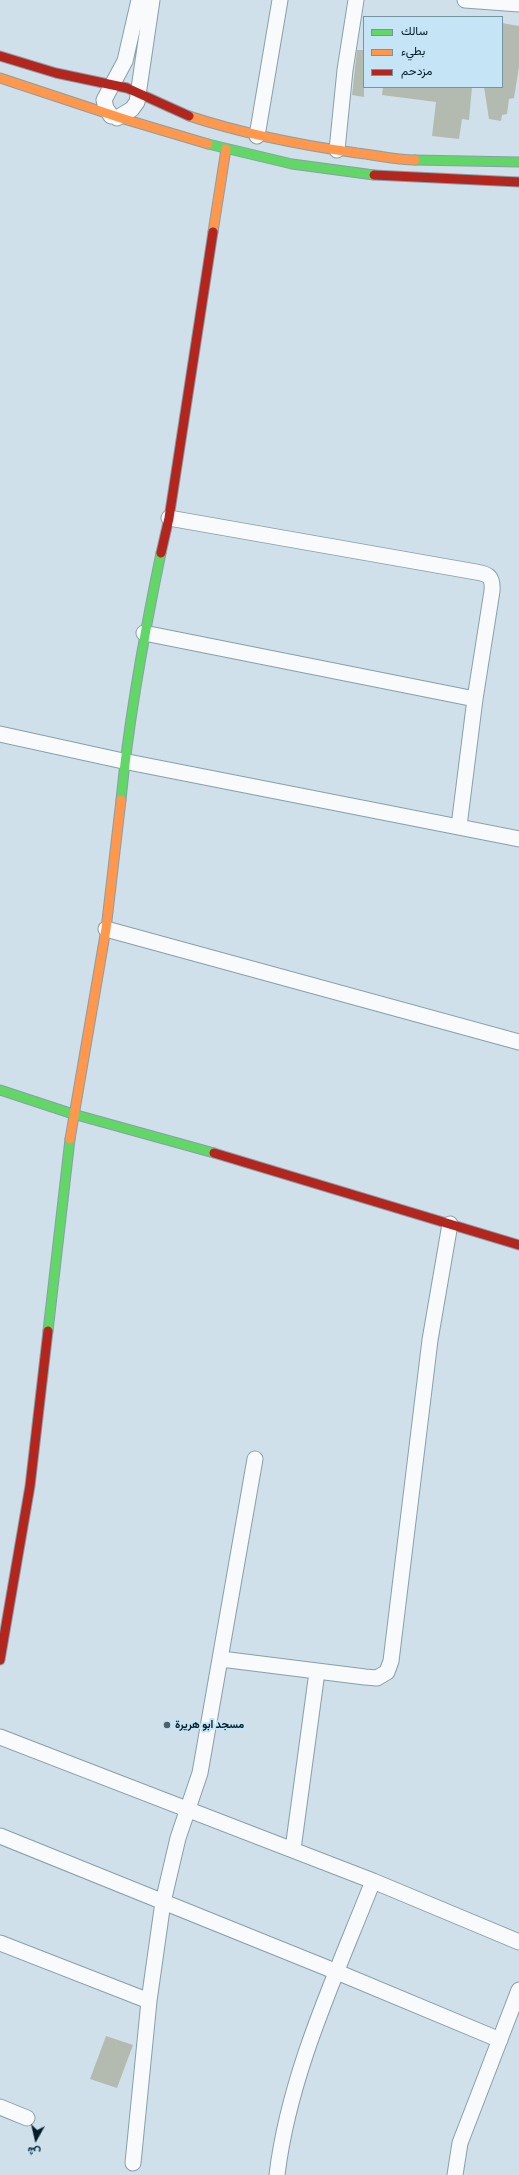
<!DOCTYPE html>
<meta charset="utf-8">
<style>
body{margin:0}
#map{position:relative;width:519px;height:2175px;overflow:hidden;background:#d0e0ea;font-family:"Fira Sans Condensed",Vazirmatn,sans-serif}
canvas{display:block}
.legend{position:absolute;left:363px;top:16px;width:140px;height:72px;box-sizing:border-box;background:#c5e4f5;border:1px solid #7794a3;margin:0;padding:5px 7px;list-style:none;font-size:12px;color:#031d29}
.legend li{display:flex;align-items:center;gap:8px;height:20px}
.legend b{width:20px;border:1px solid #7794a3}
.north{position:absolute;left:16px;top:2119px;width:40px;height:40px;-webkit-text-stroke:3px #c5e4f5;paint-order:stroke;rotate:188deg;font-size:11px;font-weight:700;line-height:16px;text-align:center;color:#031d29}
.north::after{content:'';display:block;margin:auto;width:14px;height:18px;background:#031d29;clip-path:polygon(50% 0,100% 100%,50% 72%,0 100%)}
</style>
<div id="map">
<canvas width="519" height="2175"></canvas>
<ul class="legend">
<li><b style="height:5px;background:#63d668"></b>سالك</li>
<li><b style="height:5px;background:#ff974d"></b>بطيء</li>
<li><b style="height:5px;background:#b3261e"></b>مزدحم</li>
</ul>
<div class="north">ش</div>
</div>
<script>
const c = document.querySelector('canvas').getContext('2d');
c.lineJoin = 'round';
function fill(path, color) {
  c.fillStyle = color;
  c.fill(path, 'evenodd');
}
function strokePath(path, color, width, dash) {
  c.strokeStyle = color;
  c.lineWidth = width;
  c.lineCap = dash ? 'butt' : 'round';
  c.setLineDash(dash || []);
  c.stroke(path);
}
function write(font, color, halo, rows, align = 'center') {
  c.font = font + ' "Fira Sans Condensed",Vazirmatn,sans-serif';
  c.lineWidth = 4;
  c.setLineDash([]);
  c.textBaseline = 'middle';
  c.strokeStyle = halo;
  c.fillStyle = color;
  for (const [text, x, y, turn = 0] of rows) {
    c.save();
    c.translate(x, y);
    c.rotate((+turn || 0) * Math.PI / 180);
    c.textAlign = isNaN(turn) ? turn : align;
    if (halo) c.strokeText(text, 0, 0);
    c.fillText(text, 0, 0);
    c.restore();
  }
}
fill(new Path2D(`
 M502,23L519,26V67L514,98L509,99L507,114L502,115L501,121L489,119L484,87H502Z
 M357,50H364V97L352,95Z
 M383,87H472L469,120L462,119L459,139L432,136L436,102L382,95Z
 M106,2036L133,2045L117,2088L90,2079Z`), '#b3bbb1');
const street = new Path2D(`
 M465,0L519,4
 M111,116L106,108L104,100L125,61L139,0
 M117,118L132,109L137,102L152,0
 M257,136L280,0
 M337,150L345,70L356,0
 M169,518L476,572C489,574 493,577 492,591L475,699L459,826
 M144,633L475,699
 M0,734L123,761L519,839
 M106,929L519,1042
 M221,1659L365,1677L377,1678L387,1672L391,1661L430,1340L450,1224
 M0,1737L373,1881L519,1942
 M0,1836L337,1972L500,2040
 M293,1849L317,1672
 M0,1943L149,2001
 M0,2107L27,2118
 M133,2163L149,2001L163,1902L178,1838L200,1773L255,1459
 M277,2175C289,2074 336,1975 373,1881
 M455,2175L460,2143L519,1990`);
const fast = new Path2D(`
 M208,144L292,164L374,175
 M415,160L519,162
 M121,800C129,716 144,635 161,553
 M0,1090L73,1114L214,1153
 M48,1331L70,1139`);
const slow = new Path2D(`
 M0,78L124,119L208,144
 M189,116C244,134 300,145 357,153C376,155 395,160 415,160
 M213,232L226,149
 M70,1139L106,929L121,800`);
const jam = new Path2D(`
 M0,56L56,73L127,88L189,116
 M374,175L519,182
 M161,553L169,518L213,232
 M214,1153L519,1245
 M0,1660L30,1486L48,1331`);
strokePath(street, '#879fab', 17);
strokePath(fast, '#879fab', 11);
strokePath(slow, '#879fab', 11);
strokePath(jam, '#879fab', 11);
strokePath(street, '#f8fafc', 15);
strokePath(fast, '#63d668', 9);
strokePath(slow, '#ff974d', 9);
strokePath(jam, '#b3261e', 9);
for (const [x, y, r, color] of [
 [167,1725,4,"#4b616d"]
]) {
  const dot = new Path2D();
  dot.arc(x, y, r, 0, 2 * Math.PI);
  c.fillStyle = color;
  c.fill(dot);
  strokePath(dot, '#c5e4f5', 1.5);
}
write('bold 11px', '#031d29', '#c5e4f5', [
 ["مسجد ابو هريرة",175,1725]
], 'left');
</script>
